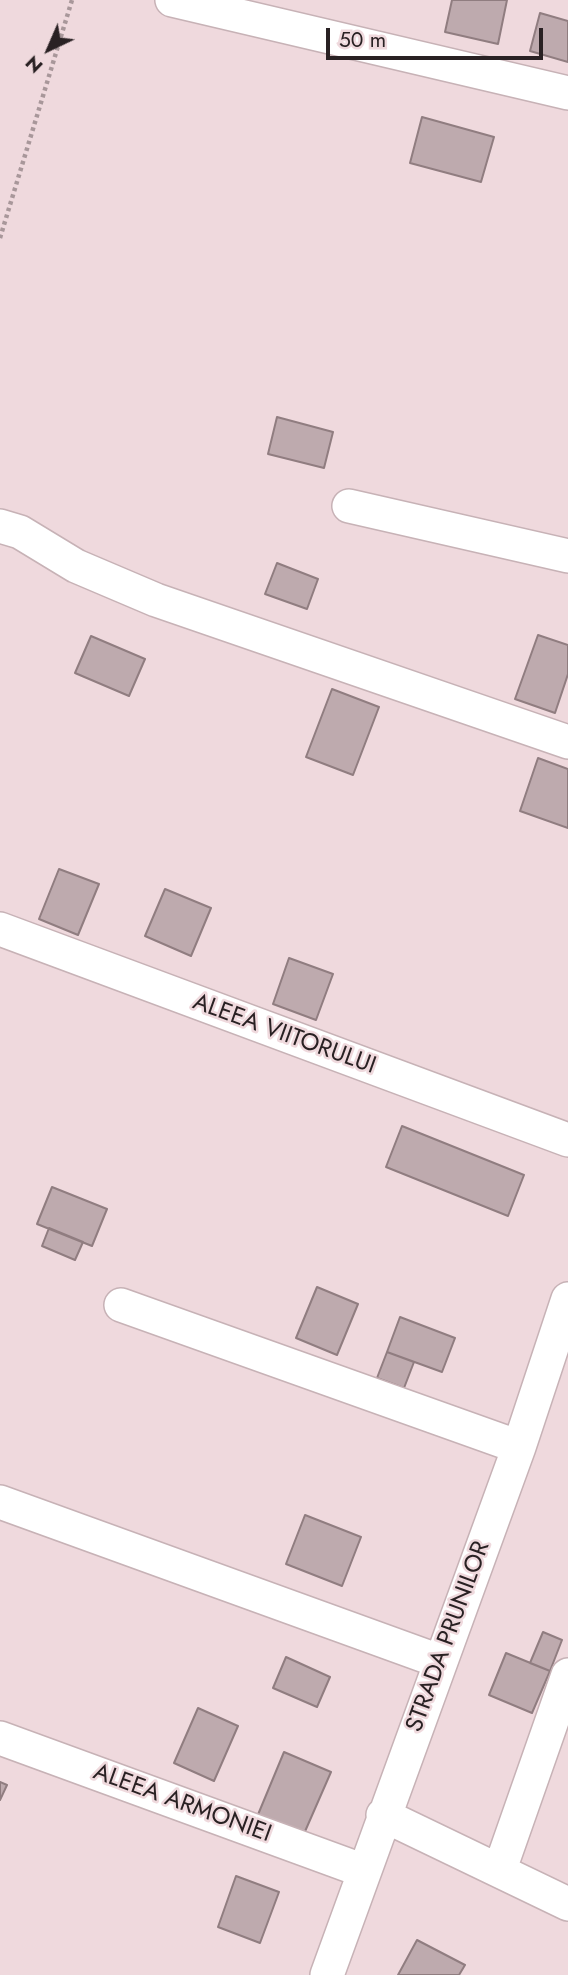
<!DOCTYPE html>
<style>
body{margin:0}
#map{position:relative;width:568px;height:1975px;overflow:hidden;background:#efd9dd;font-family:Jost,sans-serif}
canvas{display:block}
.north{position:absolute;left:14px;top:14px;width:70px;height:70px;-webkit-text-stroke:5px #efd9dd;paint-order:stroke;rotate:224deg;font-size:19px;font-weight:700;line-height:28px;text-align:center;color:#292123}
.north::after{content:'';display:block;margin:auto;width:24px;height:32px;background:#292123;clip-path:polygon(50% 0,100% 100%,50% 72%,0 100%)}
.scale{position:absolute;left:326px;top:28px;width:217px;height:32px;box-sizing:border-box;border:4px solid #292123;border-top:0;padding-left:9px;font-size:21px;line-height:24px;white-space:nowrap;color:#292123;-webkit-text-stroke:5px #efd9dd;paint-order:stroke}
</style>
<div id="map">
<canvas width="568" height="1975"></canvas>
<div class="north">N</div>
<div class="scale">50 m</div>
</div>
<script>
const c = document.querySelector('canvas').getContext('2d');
c.lineJoin = 'round';
function fill(path, color) {
  c.fillStyle = color;
  c.fill(path, 'evenodd');
}
function strokePath(path, color, width, dash) {
  c.strokeStyle = color;
  c.lineWidth = width;
  c.lineCap = dash ? 'butt' : 'round';
  c.setLineDash(dash || []);
  c.stroke(path);
}
function write(font, color, halo, rows, align = 'center') {
  c.font = font + ' Jost,sans-serif';
  c.lineWidth = 5;
  c.setLineDash([]);
  c.textBaseline = 'middle';
  c.strokeStyle = halo;
  c.fillStyle = color;
  for (const [text, x, y, turn = 0] of rows) {
    c.save();
    c.translate(x, y);
    c.rotate((+turn || 0) * Math.PI / 180);
    c.textAlign = isNaN(turn) ? turn : align;
    if (halo) c.strokeText(text, 0, 0);
    c.fillText(text, 0, 0);
    c.restore();
  }
}
const building = new Path2D(`
 M452,0H507L498,44L445,32Z
 M540,13L568,21V62L530,51Z
 M422,117L494,137L481,182L410,163Z
 M277,417L333,432L324,468L268,454Z
 M277,563L318,579L307,609L265,594Z
 M538,635L568,645V674L555,713L515,699Z
 M91,636L145,659L129,696L75,673Z
 M332,689L379,707L353,775L306,757Z
 M538,758L568,769V828L520,811Z
 M59,869L99,884L78,935L39,919Z
 M165,889L211,908L191,956L145,936Z
 M289,958L333,974L316,1020L273,1004Z
 M402,1126L524,1175L508,1216L386,1167Z
 M52,1187L107,1209L92,1246L37,1224Z
 M49,1228L83,1242L75,1260L42,1246Z
 M317,1287L358,1304L337,1355L296,1338Z
 M400,1317L455,1338L442,1372L387,1352Z
 M387,1352L414,1362L404,1388L377,1378Z
 M305,1515L361,1537L342,1586L286,1564Z
 M543,1632L562,1640L550,1671L530,1663Z
 M506,1653L550,1671L532,1713L489,1695Z
 M286,1657L330,1677L317,1707L273,1688Z
 M198,1708L238,1726L214,1781L174,1763Z
 M284,1752L331,1772L303,1836L257,1817Z
 M0,1782L7,1785L0,1800Z
 M236,1876L279,1892L260,1943L218,1927Z
 M417,1940L465,1965L459,1975H398Z`);
fill(building, '#beaaae');
strokePath(building, '#907d80', 2);
const street = new Path2D(`
 M172,0L568,93
 M349,506L568,556
 M0,526L20,532L76,566L156,600L568,742
 M0,929L568,1140
 M121,1305L519,1447
 M0,1502L439,1661
 M0,1738L364,1871
 M383,1815L568,1904
 M500,1869L568,1675
 M327,1975L519,1447L568,1299`);
strokePath(street, '#c7b2b6', 36);
strokePath(new Path2D(`
 M0,238L72,0`), '#a8979a', 4.5, [3.5, 3.5]);
strokePath(street, '#fff', 33);
write('24px', '#292123', '#efd9dd', [
 ["ALEEA VIITORULUI",284,1035,20],
 ["STRADA PRUNILOR",449,1637,-70],
 ["ALEEA ARMONIEI",182,1804,20]
]);
</script>
